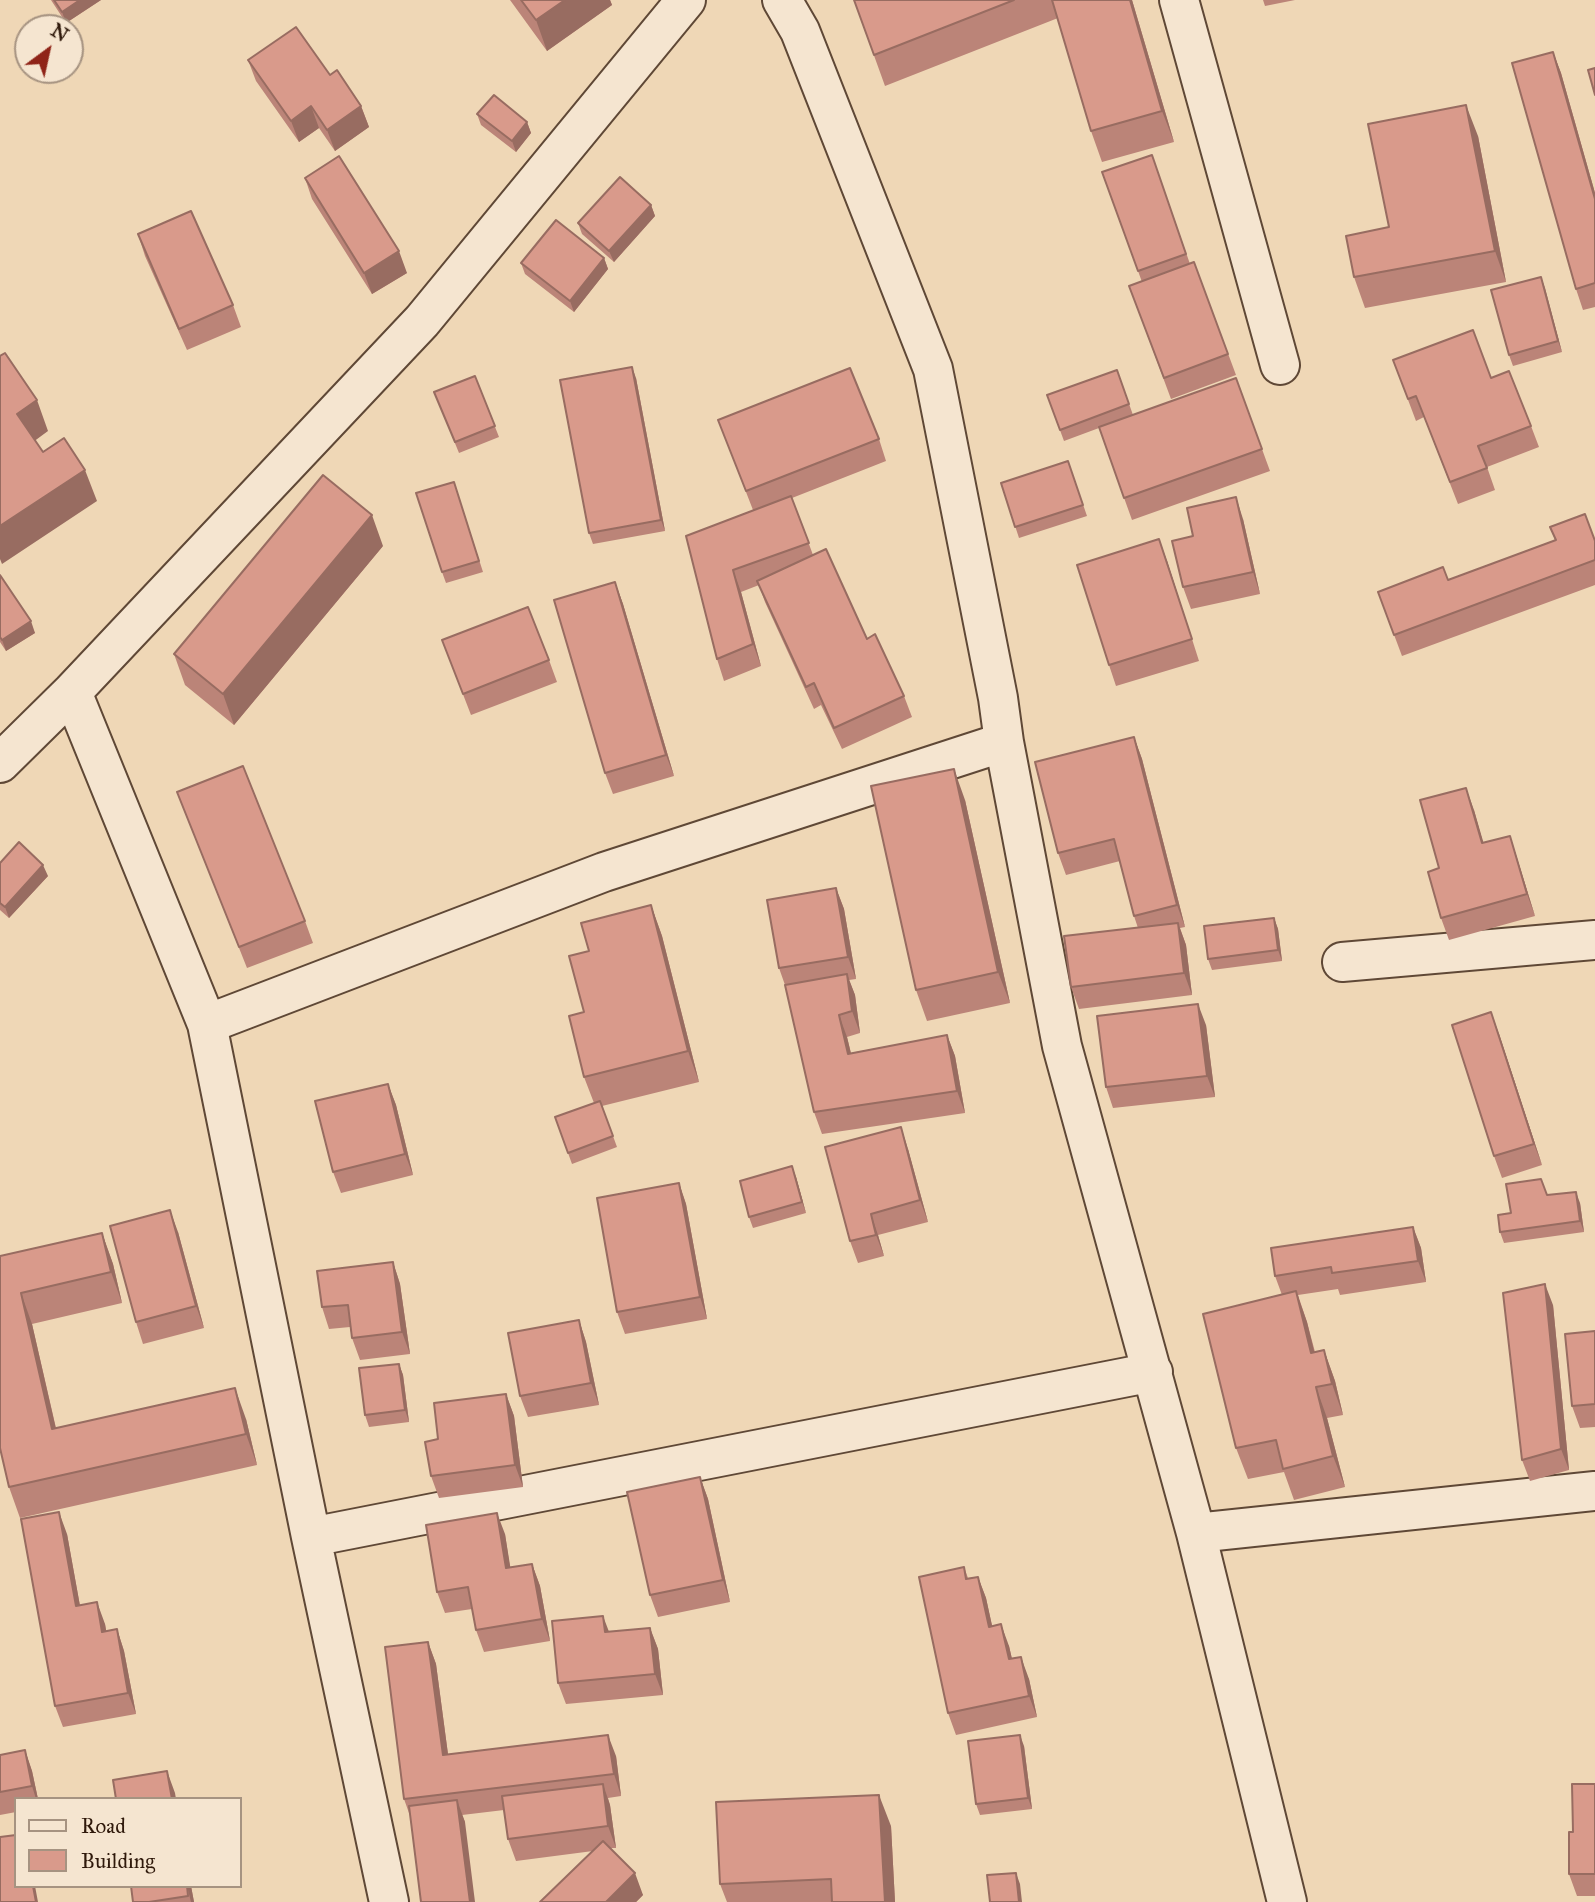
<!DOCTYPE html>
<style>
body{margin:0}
#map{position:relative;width:1595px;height:1902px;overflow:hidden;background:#efd7b6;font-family:"IM FELL Great Primer",serif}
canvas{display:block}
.legend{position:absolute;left:14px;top:1797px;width:228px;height:91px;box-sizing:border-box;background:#f5e5d0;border:2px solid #a69381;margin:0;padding:9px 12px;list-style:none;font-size:21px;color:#2f190b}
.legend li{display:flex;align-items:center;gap:14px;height:35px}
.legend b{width:35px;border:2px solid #a69381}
.north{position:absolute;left:14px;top:14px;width:70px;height:70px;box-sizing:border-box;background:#f5e5d0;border:2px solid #a69381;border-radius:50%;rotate:33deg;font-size:19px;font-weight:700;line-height:28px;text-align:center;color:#2f190b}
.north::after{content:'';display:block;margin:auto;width:24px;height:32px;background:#8f2418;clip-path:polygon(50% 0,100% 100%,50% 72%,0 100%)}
</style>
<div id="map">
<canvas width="1595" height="1902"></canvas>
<ul class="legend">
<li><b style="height:9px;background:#f5e5d0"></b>Road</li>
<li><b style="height:19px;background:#d99a8b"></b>Building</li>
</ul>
<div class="north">N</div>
</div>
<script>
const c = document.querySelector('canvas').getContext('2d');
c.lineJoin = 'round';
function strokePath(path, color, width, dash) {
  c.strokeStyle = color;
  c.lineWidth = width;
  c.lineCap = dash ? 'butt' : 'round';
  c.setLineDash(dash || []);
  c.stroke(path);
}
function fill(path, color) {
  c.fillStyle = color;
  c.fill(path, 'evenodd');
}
const minor = new Path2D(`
 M782,0L800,31L933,369L998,698L1004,742L1062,1046L1196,1533L1287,1902
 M1179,0L1280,365
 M72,692L207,1024L311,1537L389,1902
 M0,763L72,692L422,321L686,0
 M1342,962L1595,940
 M207,1024L604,872L1004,742
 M1196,1533L1595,1491
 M311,1537L1153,1372`);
strokePath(minor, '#5f4836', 42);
strokePath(minor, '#f5e5d0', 38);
fill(new Path2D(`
 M51,0H101L66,23Z
 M510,0H610L612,5L547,51Z
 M854,0H1132L1174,142L1102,162L1091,131L1058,18L885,86Z
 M1263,0H1295L1265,6Z
 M1553,52L1561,73L1595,193V307L1583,310L1576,289Z
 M248,60L330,75L361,106L369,127L335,151L319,128L299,142L256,81Z
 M477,114L527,122L531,133L516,152L481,125Z
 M1478,136L1506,282L1365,308L1354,277L1389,227Z
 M1152,155L1190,264L1194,262L1236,375L1171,399L1129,286L1142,282L1102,172Z
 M305,178L407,273L372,294L312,199Z
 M651,205L655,216L614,262L582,234L578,223Z
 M138,234L233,305L241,327L187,350L145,256Z
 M604,258L608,269L574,312L525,274L521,263Z
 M1541,277L1562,352L1513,366L1509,355Z
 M1393,360L1491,378L1531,426L1539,447L1487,467L1495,490L1458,504L1424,417L1416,421Z
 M1117,370L1133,415L1236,378L1270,471L1132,520L1099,428L1064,441L1047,395Z
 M475,376L499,437L459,453L434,392Z
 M636,378L665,531L593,544L589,533Z
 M718,420L879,439L886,461L792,498L813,555L904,696L912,717L842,749L821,705L814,709L765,602L759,585L741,592L761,666L724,681L717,659L686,536L753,510Z
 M1068,461L1087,516L1019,538L1001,483Z
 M454,482L483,572L446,583L442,572Z
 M1243,519L1260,594L1191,609L1183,587L1193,536Z
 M1550,527L1595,541V585L1402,656L1378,592L1448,580L1555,540Z
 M383,546L234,725L185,685L174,654Z
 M1167,561L1199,661L1116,686L1109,665Z
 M0,575L35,633L6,651L0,642Z
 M615,582L623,604L674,776L613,794L605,773Z
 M442,640L549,660L557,682L471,715Z
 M1134,737L1142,759L1185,927L1180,928L1186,945L1192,995L1079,1009L1071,987L1138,928L1134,916L1120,861L1066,875L1058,853Z
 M177,792L305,921L313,943L247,968Z
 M965,800L1010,1003L927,1021L916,990Z
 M1474,810L1483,843L1510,836L1517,858L1535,916L1449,940L1441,918L1439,868Z
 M0,863L48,876L9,918L0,910Z
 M836,888L844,909L856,979L849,980L855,995L860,1033L847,1037L851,1053L947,1035L955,1056L965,1113L822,1134L814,1112L785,985L779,968Z
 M651,905L662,936L699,1082L602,1106L617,1147L572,1164L555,1117L594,1103L584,1077V1012L589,951Z
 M1274,918L1278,929L1282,961L1212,970L1208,959Z
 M1206,1025L1215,1097L1113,1108L1106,1087Z
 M1499,1034L1542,1165L1502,1178L1494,1156Z
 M388,1084L396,1105L413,1175L341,1193L333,1172Z
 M908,1149L928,1222L878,1235L884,1256L858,1263L850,1241Z
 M796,1177L806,1213L753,1228L749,1217Z
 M679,1183L686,1204L707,1319L625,1334L617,1312Z
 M1547,1195L1580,1203L1584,1232L1504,1243L1500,1232L1511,1213Z
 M1413,1227L1421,1248L1426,1282L1340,1295L1338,1289L1298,1295L1307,1322L1315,1352L1324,1350L1335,1381L1343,1415L1327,1418L1345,1487L1294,1500L1284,1472L1248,1479L1236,1448L1282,1295L1275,1276Z
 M178,1232L204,1328L143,1344L136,1322Z
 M102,1233L113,1264L122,1303L32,1324L56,1428L246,1419L257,1465L20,1518L9,1487L0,1256Z
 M393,1262L400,1284L410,1354L360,1360L352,1338L350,1327L329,1329L322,1307Z
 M1553,1305L1569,1470L1530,1481L1522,1460Z
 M579,1320L586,1342L599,1405L528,1417L520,1396Z
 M1595,1331V1427L1580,1428L1572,1406Z
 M399,1364L403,1375L409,1422L369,1427L365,1415Z
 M506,1394L514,1416L523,1487L439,1498L431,1476L438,1439Z
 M700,1477L708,1499L730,1602L658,1617L650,1595Z
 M67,1534L80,1606L105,1624L106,1631L117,1629L124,1651L136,1714L63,1727L55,1706Z
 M505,1534L510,1568L532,1564L540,1586L550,1641L484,1652L476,1630L472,1609L445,1613L437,1592Z
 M964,1567L968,1578L978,1577L986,1598L992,1626L1009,1646L1012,1659L1029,1679L1037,1717L956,1735L948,1713Z
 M650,1628L658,1649L663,1695L566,1704L558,1683L609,1632Z
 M428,1642L436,1664L448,1754L616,1756L621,1796L608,1798L610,1805L616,1848H611L643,1895L636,1902H540L593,1851L516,1861L508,1839L504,1810L462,1815L465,1822L409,1813L404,1799Z
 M1024,1746L1032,1809L980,1815L976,1804Z
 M25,1750L32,1771L38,1799H16V1812L0,1815V1755Z
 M1595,1784V1896H1577L1569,1874L1573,1832Z
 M891,1826L895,1902H727L720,1884Z
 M191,1886L194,1902H133Z`), '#bb8478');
fill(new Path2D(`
 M80,0H101L66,23L62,12Z
 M565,0H610L612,5L547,51L536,20Z
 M1130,0H1132L1174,142L1162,111Z
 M1553,52L1561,73L1595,193V199Z
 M1466,105L1478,136L1506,282L1495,251Z
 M311,106L319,128L299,142L291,121Z
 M361,106L369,127L335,151L327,130Z
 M527,122L531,133L516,152L512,141Z
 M651,205L655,216L614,262L609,251Z
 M399,251L407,273L372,294L364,273Z
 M604,258L608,269L574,312L570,301Z
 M1541,277L1545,288L1562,352L1558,341Z
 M632,367L636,378L665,531L661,520Z
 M37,400L48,431L29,445L17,414Z
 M85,470L97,501L2,564L0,559V526Z
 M1236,497L1243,519L1260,594L1253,572Z
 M372,515L383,546L234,725L223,694Z
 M1159,539L1167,561L1199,661L1192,639Z
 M733,570L741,592L761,666L753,644Z
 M615,582L623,604L674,776L666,755Z
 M31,621L35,633L6,651L2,640Z
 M1134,737L1142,759L1185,927L1177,905Z
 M954,769L965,800L1010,1003L998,972Z
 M1466,788L1474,810L1490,865L1482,843Z
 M1510,836L1517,858L1535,916L1527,894Z
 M43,865L48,876L9,918L5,907Z
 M836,888L844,909L856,979L848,957Z
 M651,905L662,936L699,1082L688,1051Z
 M1274,918L1278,929L1282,961L1278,950Z
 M1178,923L1186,945L1192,995L1184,973Z
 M847,974L855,995L860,1033L852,1011Z
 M1198,1004L1206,1025L1215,1097L1207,1076Z
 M1491,1012L1499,1034L1542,1165L1534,1144Z
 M839,1015L847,1037L856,1075L848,1054Z
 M947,1035L955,1056L965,1113L957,1091Z
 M388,1084L396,1105L413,1175L405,1154Z
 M901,1127L908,1149L928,1222L920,1200Z
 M792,1166L796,1177L806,1213L802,1202Z
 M679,1183L686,1204L707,1319L700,1297Z
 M1576,1192L1580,1203L1584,1232L1580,1221Z
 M170,1210L178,1232L204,1328L196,1306Z
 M871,1214L878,1235L884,1256L876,1235Z
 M1413,1227L1421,1248L1426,1282L1418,1261Z
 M102,1233L113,1264L122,1303L111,1272Z
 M393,1262L400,1284L410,1354L402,1332Z
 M1545,1284L1553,1305L1569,1470L1561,1449Z
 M1296,1291L1307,1322L1322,1384L1311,1353Z
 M21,1293L32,1324L63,1460L52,1429Z
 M579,1320L586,1342L599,1405L591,1383Z
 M1324,1350L1335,1381L1343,1415L1332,1384Z
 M399,1364L403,1375L409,1422L405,1410Z
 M1316,1387L1327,1418L1345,1487L1333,1456Z
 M235,1388L246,1419L257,1465L246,1434Z
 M506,1394L514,1416L523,1487L515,1465Z
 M700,1477L708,1499L730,1602L723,1580Z
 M59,1512L67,1534L84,1628L76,1606Z
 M497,1513L505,1534L514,1590L506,1568Z
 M532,1564L540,1586L550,1641L542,1619Z
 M978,1577L986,1598L997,1648L989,1627Z
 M97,1602L105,1624L110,1653L102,1632Z
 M603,1616L611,1637L605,1632Z
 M1001,1624L1009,1646L1017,1681L1009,1659Z
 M650,1628L658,1649L663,1695L655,1674Z
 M117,1629L124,1651L136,1714L128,1693Z
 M428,1642L436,1664L451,1777L443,1755Z
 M1021,1657L1029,1679L1037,1717L1029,1696Z
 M608,1735L616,1756L621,1796L614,1774Z
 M1020,1735L1024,1746L1032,1809L1028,1798Z
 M25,1750L32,1771L38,1799H36L32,1786Z
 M167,1771L175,1793L176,1799H172Z
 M603,1784L610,1805L616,1848L608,1826Z
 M879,1795L891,1826L895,1902H885Z
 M457,1800L465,1822L475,1902H470Z
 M635,1873L643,1895L636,1902H606Z
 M1016,1873L1020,1884L1022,1902H1019Z
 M33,1886H35L38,1902H36Z
 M187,1886H191L194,1902H191Z`), '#986c61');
const building = new Path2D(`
 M54,0H80L62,12Z
 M521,0H565L536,20Z
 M854,0H1014L874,55Z
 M1052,0H1130L1162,111L1091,131Z
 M296,27L330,75L337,70L361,106L327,130L311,106L291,121L248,60Z
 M1553,52L1595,199V283L1576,289L1512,63Z
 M1595,68V95L1588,70Z
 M494,95L527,122L512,141L477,114Z
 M1466,105L1495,251L1354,277L1346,236L1389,227L1368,124Z
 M1152,155L1186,254L1138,271L1102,172Z
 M339,156L399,251L364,273L305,178Z
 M620,177L651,205L609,251L578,223Z
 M191,211L233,305L179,329L138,234Z
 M556,220L604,258L570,301L521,263Z
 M1194,262L1228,354L1164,378L1129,286Z
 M1541,277L1558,341L1509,355L1491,290Z
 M1473,330L1491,378L1509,371L1531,426L1478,446L1487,468L1450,482L1416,396L1408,399L1393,360Z
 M5,353L37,400L17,414L43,452L64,438L85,470L0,526V356Z
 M632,367L661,520L589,533L560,380Z
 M850,368L879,439L746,491L718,420Z
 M1117,370L1129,404L1060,430L1047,395Z
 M475,376L495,426L455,442L434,392Z
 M1236,378L1262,449L1124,498L1099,427Z
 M1068,461L1083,505L1015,527L1001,483Z
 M323,475L372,515L223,694L174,654Z
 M454,482L479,561L442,572L416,493Z
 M791,496L809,543L733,570L753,644L717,659L686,536Z
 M1236,497L1253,572L1183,587L1172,541L1193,536L1187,508Z
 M1585,514L1595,541V560L1394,635L1378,592L1443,567L1448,580L1556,540L1550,527Z
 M1159,539L1192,639L1109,665L1077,565Z
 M826,549L867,639L875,634L904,696L834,728L814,683L806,687L757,581Z
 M0,575L31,621L2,640L0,637Z
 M615,582L666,755L605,773L554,600Z
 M528,607L549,660L463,694L442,640Z
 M1134,737L1177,905L1134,916L1114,839L1058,853L1035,762Z
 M243,766L305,921L239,947L177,792Z
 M954,769L998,972L916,990L871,786Z
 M1466,788L1482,843L1510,836L1527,894L1441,918L1428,872L1439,868L1420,800Z
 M19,842L43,865L5,907L0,903V863Z
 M836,888L848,957L779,968L767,900Z
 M651,905L688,1051L584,1077L569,1016L584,1012L569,956L589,951L581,923Z
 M1274,918L1278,950L1208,959L1204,926Z
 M1178,923L1184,973L1071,987L1064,936Z
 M847,974L852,1011L839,1015L848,1054L947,1035L957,1091L814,1112L785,985Z
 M1198,1004L1207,1076L1106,1087L1097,1016Z
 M1491,1012L1534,1144L1494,1156L1452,1025Z
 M388,1084L405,1154L333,1172L315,1101Z
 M600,1101L613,1136L568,1153L555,1117Z
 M901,1127L920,1200L871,1214L876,1235L850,1241L825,1147Z
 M792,1166L802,1202L749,1217L740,1181Z
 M1541,1179L1547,1195L1576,1192L1580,1221L1500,1232L1498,1215L1511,1213L1506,1184Z
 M679,1183L700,1297L617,1312L597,1198Z
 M170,1210L196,1306L136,1322L110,1226Z
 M1413,1227L1418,1261L1332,1273L1331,1267L1275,1276L1271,1248Z
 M102,1233L111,1272L21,1293L52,1429L235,1388L246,1434L9,1487L0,1448V1256Z
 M393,1262L402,1332L352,1338L348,1305L322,1307L317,1271Z
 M1545,1284L1561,1449L1522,1460L1503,1293Z
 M1296,1291L1311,1353L1324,1350L1332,1384L1316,1387L1333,1456L1283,1469L1276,1440L1236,1448L1203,1314Z
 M579,1320L591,1383L520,1396L508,1333Z
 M1595,1331V1404L1572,1406L1565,1334Z
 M399,1364L405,1410L365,1415L359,1368Z
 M506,1394L515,1465L431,1476L425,1442L438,1439L434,1403Z
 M700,1477L723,1580L650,1595L627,1492Z
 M59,1512L76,1606L97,1602L102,1632L117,1629L128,1693L55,1706L21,1519Z
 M497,1513L506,1568L532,1564L542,1619L476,1630L468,1587L437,1592L426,1525Z
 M964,1567L966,1579L978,1577L989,1627L1001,1624L1009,1659L1021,1657L1029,1696L948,1713L919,1577Z
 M603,1616L605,1632L650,1628L655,1674L558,1683L552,1621Z
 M428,1642L443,1755L608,1735L614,1774L404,1799L385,1647Z
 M1020,1735L1028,1798L976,1804L968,1741Z
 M25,1750L32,1786L0,1792V1755Z
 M167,1771L172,1799H116L113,1780Z
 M603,1784L608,1826L508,1839L502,1796Z
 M1572,1784H1595V1874H1569V1832H1573Z
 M879,1795L885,1902H832L831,1879L720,1884L716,1802Z
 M457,1800L470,1902H421L409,1806Z
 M16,1835V1886H33L36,1902H0V1837Z
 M603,1841L635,1873L606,1902H540Z
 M1016,1873L1019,1902H990L987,1875Z
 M131,1886H187L188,1896L149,1902H133Z`);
fill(building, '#d99a8b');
strokePath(building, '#986c61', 2);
</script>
